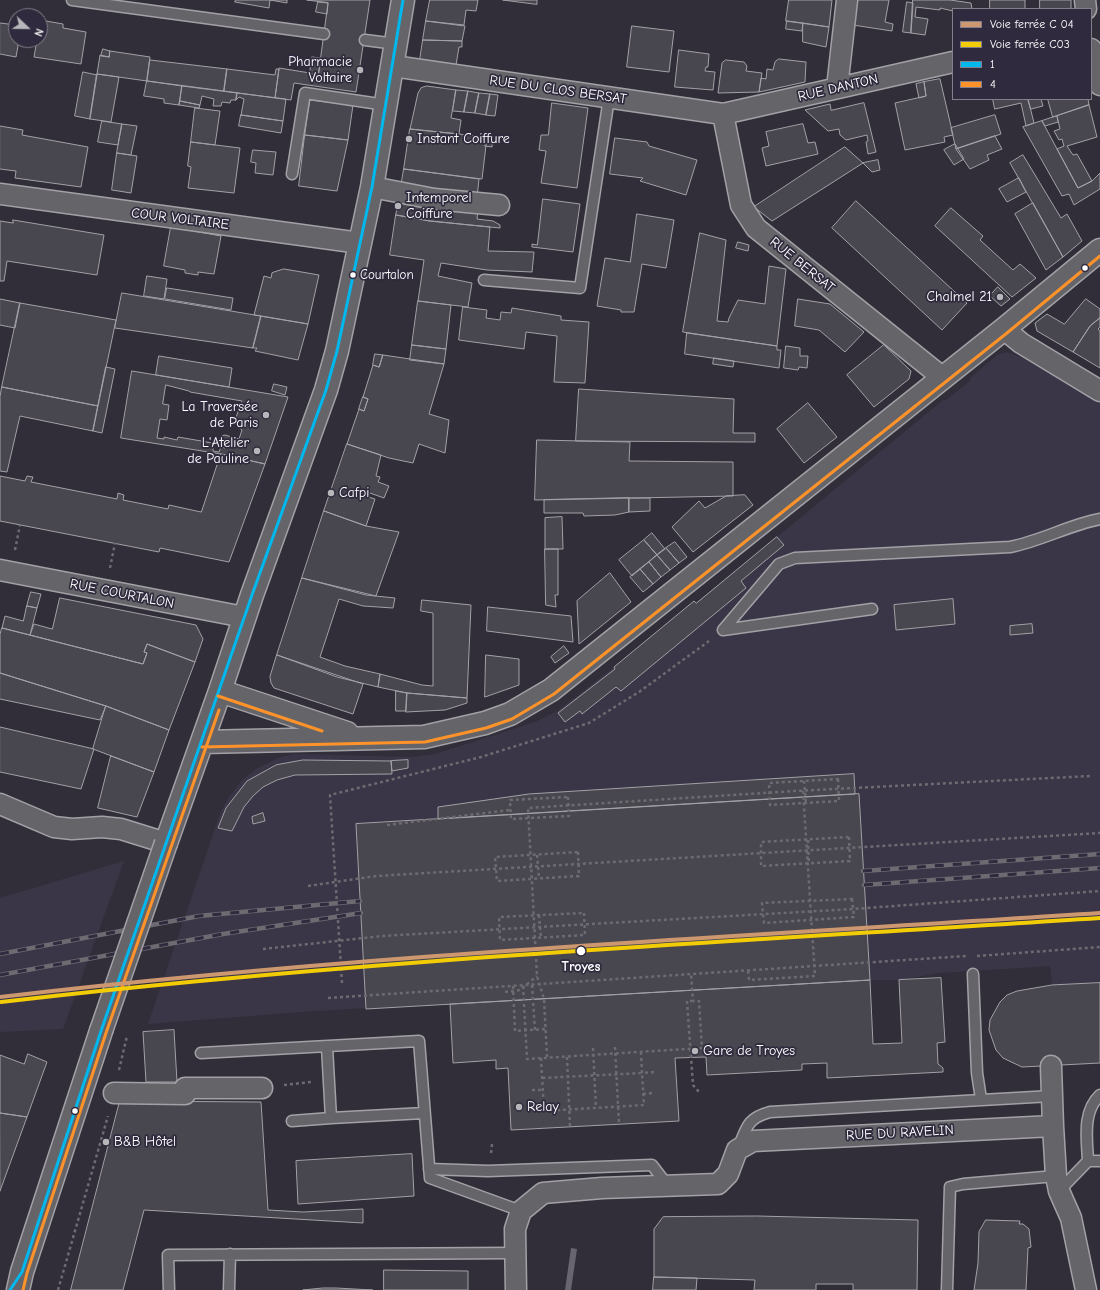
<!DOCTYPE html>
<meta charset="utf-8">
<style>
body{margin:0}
#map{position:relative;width:1100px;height:1290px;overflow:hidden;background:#312e39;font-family:"Comic Neue",sans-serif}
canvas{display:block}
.legend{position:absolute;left:952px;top:8px;width:140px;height:92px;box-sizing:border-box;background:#2f2a3d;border:1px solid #827f8b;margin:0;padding:5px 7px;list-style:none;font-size:12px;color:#fff}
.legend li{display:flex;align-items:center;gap:8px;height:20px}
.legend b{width:20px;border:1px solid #827f8b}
.north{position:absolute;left:8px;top:8px;width:40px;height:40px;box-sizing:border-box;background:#2f2a3d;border:1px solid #827f8b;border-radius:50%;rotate:112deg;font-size:11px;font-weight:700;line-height:16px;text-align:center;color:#fff}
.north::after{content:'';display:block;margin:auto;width:14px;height:18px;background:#b7b6ba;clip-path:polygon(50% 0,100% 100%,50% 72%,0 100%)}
</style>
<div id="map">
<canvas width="1100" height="1290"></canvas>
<ul class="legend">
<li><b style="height:5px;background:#cd976f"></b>Voie ferrée C 04</li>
<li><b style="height:5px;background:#f2cc05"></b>Voie ferrée C03</li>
<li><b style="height:5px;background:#00b8ed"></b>1</li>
<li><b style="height:5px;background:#ff9329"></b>4</li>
</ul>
<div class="north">N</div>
</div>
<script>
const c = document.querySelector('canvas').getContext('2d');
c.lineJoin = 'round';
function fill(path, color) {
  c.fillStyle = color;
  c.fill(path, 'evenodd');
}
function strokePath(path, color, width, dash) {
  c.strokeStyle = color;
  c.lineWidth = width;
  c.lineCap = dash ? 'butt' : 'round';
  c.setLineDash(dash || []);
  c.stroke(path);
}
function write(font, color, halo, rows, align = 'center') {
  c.font = font + ' "Comic Neue",sans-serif';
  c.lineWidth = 3.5;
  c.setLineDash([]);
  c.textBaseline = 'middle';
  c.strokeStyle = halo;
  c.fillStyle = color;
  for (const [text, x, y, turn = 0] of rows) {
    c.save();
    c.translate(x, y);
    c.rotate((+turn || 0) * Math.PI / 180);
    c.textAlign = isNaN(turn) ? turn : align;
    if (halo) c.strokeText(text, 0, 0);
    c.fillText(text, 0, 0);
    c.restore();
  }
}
fill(new Path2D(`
 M1006,352L1025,358L1100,403V983L1052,985L1050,966L940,973L899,980H870L315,1011L148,1024L221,811L229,797L242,780L256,769L278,758L293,754L412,757L435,754L535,722L557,711L614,667L615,669L558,713L566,722L580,711L583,714L616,687L621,691L746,588L741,581L784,545L777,537L943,400H946L970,381V378L997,355Z
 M124,861L63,1029L0,1032V898Z`), '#3b3647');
fill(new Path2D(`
 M571,1248L577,1249L571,1290H565Z`), '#686571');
const building = new Path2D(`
 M236,0H287V3L270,0L269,8L235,2Z
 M307,0H370L356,92L294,83L291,100L275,98L279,68L310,73L318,77L328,3Z
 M430,0H478L476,11L466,10L464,25L426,21Z
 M503,0H537V4Z
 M789,0H832L829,27L786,21Z
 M858,0H889L885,22L893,24L892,31L853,25Z
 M913,0H950L971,3L972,9H953V11L940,8V10L916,7L915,17L928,19L925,35L911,33Z
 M990,0H1025V9H990Z
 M1040,0H1071V9H1040Z
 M318,2L328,3L327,14L316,12Z
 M907,2L913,3L911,33L903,32Z
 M40,20L63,24V28L86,32L81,64L34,57L37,40H40Z
 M426,21L465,26L462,41L423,40Z
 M787,21L803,23L802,31L786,29Z
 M0,23L16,25V40H19L16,57L0,54Z
 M803,23L829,27L826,47L803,42Z
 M632,26L674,31L669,72L627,67Z
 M423,40L462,41V47H459L456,65L420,60Z
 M103,49L110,51L109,57L101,56Z
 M679,50L709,54L708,67H706L705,71L715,72L713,90L675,87Z
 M110,51L150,57L147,81L97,74L100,55L109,57Z
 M312,57L321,58L318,77L310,73Z
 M779,59L806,62L805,82L759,92L761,78L766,79L767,69L773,70L775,62Z
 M150,60L227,69L224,91L147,81Z
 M726,60L744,62L747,66L746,71L762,73L759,92L718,93L722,63Z
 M227,69L275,75L276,69H279L275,98L224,91Z
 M83,72L97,75L90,119L75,116Z
 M97,74L119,77L111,122L90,119Z
 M940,79L953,135L944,137L945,142L905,150L895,103L926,96L924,82Z
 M147,81L182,86L179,105L164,103V99L144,96Z
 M924,82L926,96L919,98L916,84Z
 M182,86L237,93L236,100H231L230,103L222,102L221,106H213L214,99L202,96L200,105L180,101Z
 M427,86L456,90L451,118L461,120L459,134L410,129L418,93L421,88Z
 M456,90L468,91L464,112L453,111Z
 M468,91L479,93L475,113L464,112Z
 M237,93L286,99L283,121L241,115L244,99L239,97L236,100Z
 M479,93L490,94L486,115L475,113Z
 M490,94L498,95L495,116L486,115Z
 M993,99H1028L1034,123L1026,126L1021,103L995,109Z
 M1028,99H1041L1043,106L1031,109Z
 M1048,99H1088L1089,105L1053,117Z
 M310,100L353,105L348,140L305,135Z
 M180,101L200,105L199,108L179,105Z
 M552,103L588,108L577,188L541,183L546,151L539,150L541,135H548Z
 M864,103L876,152L868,154L866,142L868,141L867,135L846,140L840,135L839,129L828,131L805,110L830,104L831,110Z
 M1089,105L1097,137L1067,146L1073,155L1077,154L1092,181L1078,188L1057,149L1064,146L1062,139L1059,140L1054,131L1060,129L1057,116Z
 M195,108L220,111L215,145L191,142Z
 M241,115L283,121L281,133L239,126Z
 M995,115L1001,134L956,149L951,128Z
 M1057,116L1058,122L1045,126L1042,121Z
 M102,121L122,124L118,145L98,142Z
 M1042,121L1078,188L1092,181L1100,173V189L1074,205L1069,194L1062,196L1023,127Z
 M122,124L137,126L131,155L117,153Z
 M803,124L808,143L815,142L818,154L766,166L762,148L769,146L766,132Z
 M0,126L23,130L22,135L88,147L81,187L15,178L16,171L0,169Z
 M410,129L487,137L482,179L404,169Z
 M305,135L348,140L337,191L299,186Z
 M995,136L1002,149L987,155L989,160L970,169L956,149Z
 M487,137H493L492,147L485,146Z
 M615,138L647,142L649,146L697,160L686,195L640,181L643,178L610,174Z
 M191,142L240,148L234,193L188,188L191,167L188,166Z
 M955,144L964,159L954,165L944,150Z
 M845,147L863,163L772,221L754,207Z
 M253,150L276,152L273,175L255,173L256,163L251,162Z
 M117,153L137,156L131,193L112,190Z
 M1023,155L1061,218L1067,214L1082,241L1063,257L1010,163Z
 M878,160L880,170L872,172L863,163Z
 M404,169L479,179L477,198L401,187Z
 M1019,178L1026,192L1007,202L999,189Z
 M400,198L478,209L477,219L493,221L500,225V228L430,221L396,215Z
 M543,199L580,204L573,252L532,247V244L537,245Z
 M856,201L967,303L942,330L832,228Z
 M1033,203L1063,257L1046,270L1015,214Z
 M951,208L983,236L980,240L1013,270L1020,264L1036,278L1012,297L935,226Z
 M637,214L674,220L666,268L642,264L634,312H621V310L597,306L605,258L630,262Z
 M396,215L430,221L490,227L488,251L534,252L532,272L487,270L441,263L438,276L472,283L468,307L418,301L424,260L390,255Z
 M13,220L104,235L97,275L7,261L4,281H0V221L13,223Z
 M171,227L221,236L214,274L198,272V275L185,273V270L164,266Z
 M700,233L726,240L717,321L728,322L729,318L738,300L765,304L769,266L786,269L777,346L683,332Z
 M738,242L749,245L748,251L736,248Z
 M284,269L319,275L308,324L254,315L264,276L271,278L272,273Z
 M147,276L167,279L164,299L144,296Z
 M998,287L1010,299L1001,306L990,296Z
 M167,288L233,298L231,310L165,299Z
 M122,293L261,316L253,348L115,328Z
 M0,299L20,303L15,328L0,325Z
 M798,299L830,304L864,332L845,352L819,330L795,326Z
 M1086,299L1100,309V318L1090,326L1073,352L1037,331L1035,323L1047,314L1064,324Z
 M418,301L451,305L446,349L412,345Z
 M20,303L116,320L98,406L2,387Z
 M463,307L487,310L486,318L500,320L501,312L511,313L512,308L561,316V320L589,322L585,383L554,382L557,336L526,332L524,349L459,340Z
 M261,316L308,324L298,360L255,351L257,348H253Z
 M1100,318V327L1098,329L1100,331V368L1073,352L1090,326Z
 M687,333L777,346V350H781L779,368L685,354Z
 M412,345L446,349L444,364L410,360Z
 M884,345L911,371L909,379L874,407L847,375Z
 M786,346L800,348V356H808L807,368L799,367L798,370L784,368Z
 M375,354L383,355L379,367L373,365Z
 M383,355L444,364L429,414L449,420L445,453L419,444L413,463L389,458L347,444L359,409L364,411L368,399L363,397L373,365L379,367Z
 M159,356L232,368L229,387L156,375Z
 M714,358L734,361L733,367L713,364Z
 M106,367L115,369L102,433L93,431Z
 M132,371L288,397L265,464L221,454L121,438ZM166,385L189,391L190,392L242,401L234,423L242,430L239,439L225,435L221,436L220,442L226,444L225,448L221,447L219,452L213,451V443L178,437L177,440L164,437V439L157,438L160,419L167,420L169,405L163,404Z
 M274,384L287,387L285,395L272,391Z
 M2,387L98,406L93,431L20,416L7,472L0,471V397Z
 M579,389L734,399L733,433H755V442L576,441Z
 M363,397L368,399L364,411L359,409Z
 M808,403L837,437L804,463L777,429Z
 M537,440L630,442L629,461L733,462V496L535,500Z
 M347,444L381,455L376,476L380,477L378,482L389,486L384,498L367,492L365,496L375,499L366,526L324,511Z
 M221,454L265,464L229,562L160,548L159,552L0,521V476L25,481L27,476L33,477L31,482L117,499L118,493L124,495L123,500L168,509L169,505L201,512Z
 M745,495L753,505L693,552L672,527L699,501L705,508L726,496Z
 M629,498V512L615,515L584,516L583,513H544V500Z
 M629,498H650V511L629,512Z
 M324,511L366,526L399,532L376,596L302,578Z
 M562,517L563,549H545V518Z
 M652,533L665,549L657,555L644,540Z
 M777,537L784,545L741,581L746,588L621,691L616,687L582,714L580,711L565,722L558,713L615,669L614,667L694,601L696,603Z
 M644,540L657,555L632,576L619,560Z
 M675,542L687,557L679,563L666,548Z
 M666,548L679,563L670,570L657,555Z
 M545,549H558V595H555L556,607L546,605Z
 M657,555L670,570L661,577L649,562Z
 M649,562L661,577L653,584L640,569Z
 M640,569L653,584L643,592L630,577Z
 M610,573L631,602L579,644L577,601Z
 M302,578L366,595L395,598L393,608L363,606L339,599L320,657L345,666L380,674L378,687L337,677L277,655Z
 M31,592L41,594L37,608L27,606Z
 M60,598L196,625L203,639L195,662L147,644L144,652L147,653L143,664L30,635L34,624L52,629Z
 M953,599L955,624L896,630L894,605Z
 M422,600L471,605L467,698L407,693L378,687L380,674L422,685L433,686V613L421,611Z
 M27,606L37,608L30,635L2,628L5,616L23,621Z
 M488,607L571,616L573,642L487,631Z
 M1032,624L1033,633L1010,635V626Z
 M2,628L143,664L147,653L144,652L147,644L195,662L169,730L106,706L0,673V635Z
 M564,646L569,653L555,663L551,657Z
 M277,655L363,684L353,714L274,688L271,683L270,677Z
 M486,655L519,659V685L485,697Z
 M0,673L106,706L100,720L0,699Z
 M396,691L407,693L406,711H396Z
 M407,693L467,698V703L445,710L406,712Z
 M106,706L169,730L154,772L93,749Z
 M0,727L94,749L81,789L0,772Z
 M111,756L154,772L137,817L98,808Z
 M303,760L391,761L392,774L295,775L277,780L263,787L253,796L244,807L232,831L218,828L226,808L247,781L276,765Z
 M408,760V768L392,771L391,761Z
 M854,774L855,794L438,819V807L529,794Z
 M859,794L870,980L366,1009L356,824Z
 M263,813L265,821L253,824L252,817Z
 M941,978L945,1042L937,1043L938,1064L943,1068V1072L827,1078V1063L802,1064V1070L707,1075L706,1057L675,1058L679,1121L511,1130L508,1068L496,1069V1060L453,1063L450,1004L870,980L873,1044L902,1043L899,980Z
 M1100,983V1063L1022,1067L1003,1058L996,1050L989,1030L990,1020L1000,1002L1007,995L1017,991L1052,985Z
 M174,1030L177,1082H146L143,1032Z
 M28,1054L47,1062L27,1117L0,1113V1055L24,1064Z
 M120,1101L261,1102L268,1210L303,1212L363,1209V1223L144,1210L123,1290H71Z
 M0,1113L27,1117L0,1191Z
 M412,1154L414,1196L298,1204L296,1161Z
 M757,1216L918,1220L917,1290H853V1284H816V1290H754L755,1280L654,1277V1229L663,1217Z
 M986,1220L1020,1221L1019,1224H1023L1029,1229L1031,1247L1028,1248L1026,1290H974L978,1263L979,1232Z
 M384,1270L468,1271V1290H384Z
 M654,1277L697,1278L696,1290H653Z
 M323,1288H336L373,1290H303Z`);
fill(building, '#48464e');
strokePath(building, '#a2a1a6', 1);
const lane = new Path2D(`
 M72,0L324,34
 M365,40L396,44
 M292,174L305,93L386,105
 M484,280L580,288L609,98
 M872,609L723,630L779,564L795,558L1010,547C1041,541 1069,525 1100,519
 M973,974L977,1073L981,1099
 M327,1047L331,1118L424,1113
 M201,1053L419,1041L430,1178L521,1211
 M292,1121L331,1118
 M739,1146C747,1126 748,1118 770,1112L1052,1096
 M1088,1161C1087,1139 1082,1112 1100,1095
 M429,1169L488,1171L652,1165L668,1186
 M1059,1191L1088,1161H1100
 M169,1290L168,1255L515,1253
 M229,1290L230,1254
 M947,1290L950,1187L963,1184L1056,1176`);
const street = new Path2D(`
 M1085,0L1086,9
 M1091,49L1100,85
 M393,66L723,114L953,62
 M837,88L847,0
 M723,114L741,205L756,228L942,377
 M372,187L434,199L499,205
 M0,194L360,243
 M1004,329L1021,343L1100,391
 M0,570L244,617
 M0,804L54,827L72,829L102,827L121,829L166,843
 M1051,1066L1053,1126
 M114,1093L185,1094V1088H262
 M516,1290L515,1229L521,1211L543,1193L602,1188L718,1184L728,1174L737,1150L753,1141L1053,1126L1056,1176L1059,1191L1071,1218L1086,1290`);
const secondary = new Path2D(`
 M220,691L347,733
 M202,742L424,737L485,723L510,714L551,690L1004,329L1100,250
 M166,843L220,691L252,595L326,390L337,351L372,187L403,0
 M18,1290L22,1272L101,1031`);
strokePath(lane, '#a2a1a6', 13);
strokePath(street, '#a2a1a6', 23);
strokePath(secondary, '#a2a1a6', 25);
strokePath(new Path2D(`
 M15,550L20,525
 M110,568L115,543
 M838,779L839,801L770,805L769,783Z
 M804,781L806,803
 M568,797L569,816L511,819L510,800Z
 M387,825L510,810
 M849,837L850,861L761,866V842Z
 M808,840L809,863
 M578,852L579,876L497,881L495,857Z
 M537,855L539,878
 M308,886L376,876L1100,833
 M852,899L854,917L764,923L762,903Z
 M584,913L585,935L500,940L499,917Z
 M539,915L541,938
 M263,949L382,936L853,909L1100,891
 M977,956L1100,947
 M748,971L749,980L815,976L803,791
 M342,983L330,795L481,757L589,723L639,692L709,641
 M532,985L535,1030
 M513,986L515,1031L546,1029
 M523,986L527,1059L702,1048L699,1001H693L691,974
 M505,992L520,990L537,976
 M328,998L966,956
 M693,1001H687L693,1085L699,1092
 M615,1047L619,1124
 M593,1048L596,1108
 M641,1052L642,1073L656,1072
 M547,1057L544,999L537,976L528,808L795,791L1090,776
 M567,1057L570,1127
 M541,1058L544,1111L644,1105L642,1073L542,1078
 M119,1070L127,1036
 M284,1085L311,1082
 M532,1090H542
 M643,1094L653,1093
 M491,1153L492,1144
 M58,1290L108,1116`), '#6d6b71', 2.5, [3, 3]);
strokePath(lane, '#656469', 10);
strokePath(street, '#656469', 20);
strokePath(secondary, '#656469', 22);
const rail = new Path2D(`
 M863,871L1100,854
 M864,885L1100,868
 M0,954L199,916L360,901
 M0,975L223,934L361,913`);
strokePath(rail, '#6d6b71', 4.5);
strokePath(rail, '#2f2a3d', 3, [9]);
const secondaryBridge = new Path2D(`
 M101,1031L166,843`);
strokePath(secondaryBridge, '#a2a1a6', 25, []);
strokePath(secondaryBridge, '#656469', 22);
strokePath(new Path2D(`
 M10,1290L22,1272L101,1031L252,595L326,390L337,351L372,187L403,0`), '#00b8ed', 3);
strokePath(new Path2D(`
 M218,696L322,731
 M202,747L425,742L486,728L512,719L554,694L1007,333L1100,256
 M23,1290L27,1273L106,1033L219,710`), '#ff9329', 3);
strokePath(new Path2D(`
 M0,997C365,954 733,937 1100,913`), '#cd976f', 4);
strokePath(new Path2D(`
 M1,1002C366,959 733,942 1100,918`), '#f2cc05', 4);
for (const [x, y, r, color] of [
 [360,70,4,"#b7b6ba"],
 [409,139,4,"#b7b6ba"],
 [398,206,4,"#b7b6ba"],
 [1085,268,3.5,"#fff"],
 [353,275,3.5,"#fff"],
 [1000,297,4,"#b7b6ba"],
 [266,415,4,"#b7b6ba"],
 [257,451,4,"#b7b6ba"],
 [331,493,4,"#b7b6ba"],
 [581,951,5,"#fff"],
 [695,1051,4,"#b7b6ba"],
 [519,1107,4,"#b7b6ba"],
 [75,1111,3.5,"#fff"],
 [106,1142,4,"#b7b6ba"]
]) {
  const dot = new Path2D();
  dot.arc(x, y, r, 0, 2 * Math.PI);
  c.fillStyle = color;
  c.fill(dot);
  strokePath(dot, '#2f2a3d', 1.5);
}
write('13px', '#fff', '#2f2a3d', [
 ["Courtalon",360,275]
], 'left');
write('14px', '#fff', '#2f2a3d', [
 ["Pharmacie",352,62,"right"],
 ["Voltaire",352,78,"right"],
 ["Instant Coiffure",417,139],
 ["Intemporel",406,198],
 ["Coiffure",406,214],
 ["Chalmel 21",992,297,"right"],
 ["La Traversée",258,407,"right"],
 ["de Paris",258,423,"right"],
 ["L'Atelier",249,443,"right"],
 ["de Pauline",249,459,"right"],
 ["Cafpi",339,493],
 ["Gare de Troyes",703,1051],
 ["Relay",527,1107],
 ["B&B Hôtel",114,1142]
], 'left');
write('14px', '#fff', '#2f2a3d', [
 ["RUE DANTON",838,88,-13],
 ["RUE DU CLOS BERSAT",558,90,8],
 ["COUR VOLTAIRE",180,219,7],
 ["RUE BERSAT",802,265,39],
 ["RUE COURTALON",122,594,11],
 ["RUE DU RAVELIN",900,1133,-3]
]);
write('bold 14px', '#fff', '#2f2a3d', [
 ["Troyes",581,967]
]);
</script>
